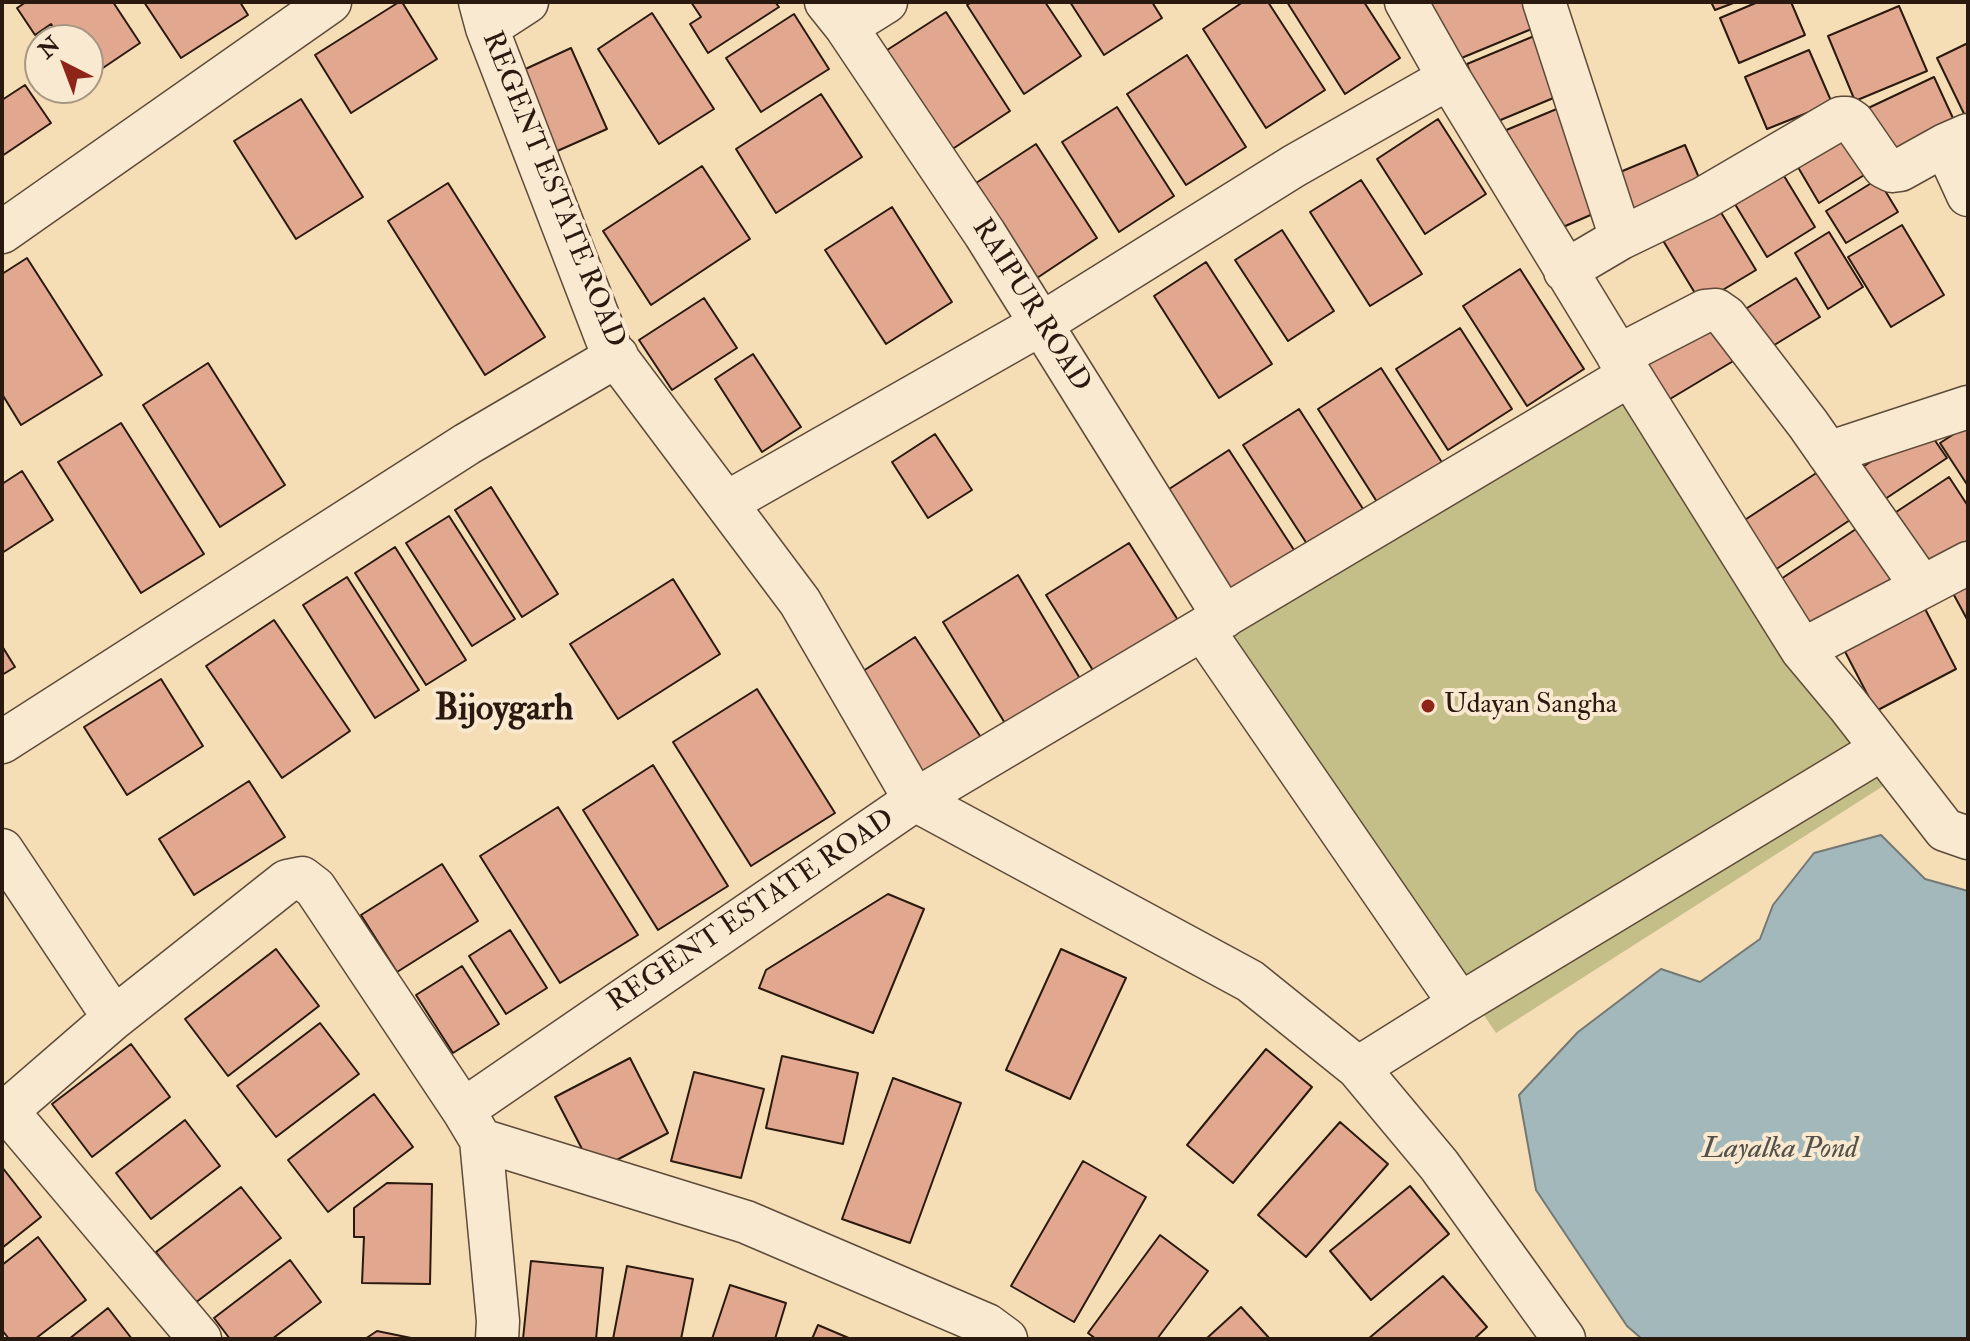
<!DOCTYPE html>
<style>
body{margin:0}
#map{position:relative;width:1970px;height:1341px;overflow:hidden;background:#f5ddb6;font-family:"IM FELL Double Pica",serif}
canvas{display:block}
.frame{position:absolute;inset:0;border:4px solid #2a190e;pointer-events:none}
.north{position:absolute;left:24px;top:24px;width:80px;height:80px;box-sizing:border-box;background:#f8e9d0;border:2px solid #a69682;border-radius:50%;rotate:318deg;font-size:22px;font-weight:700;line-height:32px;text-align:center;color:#2a190e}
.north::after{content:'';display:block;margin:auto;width:28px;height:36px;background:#8f2418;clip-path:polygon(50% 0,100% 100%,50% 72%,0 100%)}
</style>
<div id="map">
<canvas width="1970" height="1341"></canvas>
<div class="frame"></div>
<div class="north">N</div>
</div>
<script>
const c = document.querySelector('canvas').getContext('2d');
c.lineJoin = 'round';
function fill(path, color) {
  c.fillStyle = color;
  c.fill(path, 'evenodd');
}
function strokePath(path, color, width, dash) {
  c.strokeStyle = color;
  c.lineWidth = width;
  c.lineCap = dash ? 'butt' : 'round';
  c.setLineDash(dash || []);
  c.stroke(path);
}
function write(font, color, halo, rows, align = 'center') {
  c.font = font + ' "IM FELL Double Pica",serif';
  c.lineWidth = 8;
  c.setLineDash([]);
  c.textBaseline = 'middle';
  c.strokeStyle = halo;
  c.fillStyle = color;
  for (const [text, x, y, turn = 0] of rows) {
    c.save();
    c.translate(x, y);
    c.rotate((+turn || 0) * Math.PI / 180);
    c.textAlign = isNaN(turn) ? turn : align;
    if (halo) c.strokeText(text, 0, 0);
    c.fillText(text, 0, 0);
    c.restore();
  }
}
fill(new Path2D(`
 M1635,384L1891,781L1496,1033L1223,627Z`), '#c4be88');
const water = new Path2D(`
 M1881,835L1925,879L1968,891V1339H1642L1627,1326L1536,1190L1519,1095L1578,1032L1661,969L1700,982L1760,939L1773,905L1814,853Z`);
fill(water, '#a3b8ba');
strokePath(water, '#737875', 2);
const building = new Path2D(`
 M26,2H113L140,43L88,78V40H61L51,24L35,35L17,8Z
 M144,2H240L248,15L181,58Z
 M399,2H402L437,59L351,113L315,55Z
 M691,2H775L779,7L708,53L690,24L701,17Z
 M972,2H1045L1081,56L1024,94L967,5Z
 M1070,2H1152L1162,18L1104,55Z
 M1243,2H1268L1325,90L1266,128L1203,29Z
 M1287,2H1364L1400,58L1345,94Z
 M1421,2H1537L1546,23L1447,64Z
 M1711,2H1736L1715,10Z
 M1758,2H1791L1805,35L1739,63L1720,18Z
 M1899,6L1927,71L1855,101L1828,36Z
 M946,12L1010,111L948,152L884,52Z
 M652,13L714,109L659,144L598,49Z
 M794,14L829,69L761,112L726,58Z
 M1539,34L1563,94L1491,124L1467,64Z
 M1968,43V122L1937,58Z
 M571,48L607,129L555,152L519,72Z
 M1809,50L1832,103L1767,129L1745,77Z
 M1187,55L1246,147L1186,185L1127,94Z
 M1934,77L1958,129L1888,162L1864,110Z
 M25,85L51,123L2,156V100Z
 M821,94L862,157L776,213L736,149Z
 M301,99L363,197L296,239L234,141Z
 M1117,107L1174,196L1119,232L1062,142Z
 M1559,108L1602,210L1547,234L1504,131Z
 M1438,119L1486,194L1425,234L1377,159Z
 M1846,124L1874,169L1819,203L1792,157Z
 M1036,144L1097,238L1034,280L973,185Z
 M1685,145L1705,192L1628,224L1608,177Z
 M1775,161L1815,227L1767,257L1727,191Z
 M702,166L750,239L651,305L603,231Z
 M1878,179L1898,212L1846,243L1826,211Z
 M1361,180L1422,274L1370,306L1310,212Z
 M448,183L545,337L485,375L388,221Z
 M1714,201L1756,270L1701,303L1659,234Z
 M892,207L952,302L886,344L825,250Z
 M1902,225L1944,295L1891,327L1848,257Z
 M1282,230L1334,311L1288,341L1235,260Z
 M1829,232L1863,287L1828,309L1795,253Z
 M27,258L102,375L21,425L2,394V274Z
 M1206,262L1272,364L1219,398L1154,296Z
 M1520,269L1584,369L1527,406L1463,306Z
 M1796,278L1820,317L1758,355L1734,316Z
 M704,298L737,348L672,390L639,340Z
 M1717,317L1740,357L1655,408L1631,369Z
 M1460,328L1512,409L1448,450L1396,369Z
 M753,354L801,427L762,452L715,379Z
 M208,363L285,485L220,527L143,405Z
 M1381,368L1443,464L1379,505L1318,409Z
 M1299,409L1365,512L1309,547L1243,445Z
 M121,423L204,554L141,593L58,462Z
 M1968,425V486L1940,443Z
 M1925,426L1947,458L1873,507L1852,474Z
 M935,434L972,490L928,518L892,462Z
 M1229,450L1296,553L1229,596L1163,493Z
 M1824,468L1856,516L1763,578L1731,529Z
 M22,471L53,520L2,553V484Z
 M1949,477L1968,506V552L1927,579L1887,518Z
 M491,487L558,594L522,617L455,510Z
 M449,516L515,619L472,646L406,543Z
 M1868,521L1904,576L1802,643L1766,589Z
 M1129,543L1183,628L1099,680L1046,595Z
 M395,547L466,660L426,685L355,573Z
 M1968,573V621L1948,584Z
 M1018,575L1085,687L1011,733L943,622Z
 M347,577L419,690L375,718L303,605Z
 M673,579L720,654L618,719L570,644Z
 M1921,601L1956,669L1876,711L1840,642Z
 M274,620L350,731L282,778L206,666Z
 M915,637L984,742L919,784L851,679Z
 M2,646L15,667L2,675Z
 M161,679L203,746L127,795L84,727Z
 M757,689L835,813L751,866L673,742Z
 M653,765L728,886L658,930L583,810Z
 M249,781L285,837L194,895L159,839Z
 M558,807L638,935L560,983L480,856Z
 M442,864L478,921L397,972L361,915Z
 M888,894L924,909L873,1033L759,988L766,970Z
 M510,930L547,988L506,1014L469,956Z
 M276,949L319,1006L228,1076L185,1019Z
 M1061,949L1126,978L1070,1099L1006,1070Z
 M462,966L499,1024L453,1053L416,995Z
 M320,1023L359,1074L276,1137L237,1086Z
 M131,1044L170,1097L92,1157L52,1104Z
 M1266,1049L1312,1087L1233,1183L1187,1145Z
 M782,1056L858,1073L843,1144L766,1128Z
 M630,1058L668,1133L594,1172L555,1097Z
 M694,1072L764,1089L741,1178L671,1161Z
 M893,1078L961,1103L910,1243L842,1219Z
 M374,1094L413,1147L328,1212L288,1160Z
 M185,1120L220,1166L151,1219L116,1173Z
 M1340,1122L1388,1164L1306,1257L1258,1215Z
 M1083,1161L1146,1197L1074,1322L1011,1286Z
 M2,1167L41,1217L2,1248Z
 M387,1183L432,1184L430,1284L362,1283L364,1237H354V1208Z
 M1410,1186L1449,1234L1371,1300L1330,1251Z
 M241,1187L281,1238L195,1303L156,1252Z
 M1160,1235L1208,1271L1157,1339H1096L1088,1333Z
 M38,1237L86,1300L35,1339H9L2,1330V1265Z
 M290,1260L321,1302L272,1339H230L214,1318Z
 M531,1261L603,1268L596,1339H523Z
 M627,1266L693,1279L681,1339H613Z
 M1443,1276L1487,1327L1474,1339H1368Z
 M730,1285L786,1303L775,1339H712Z
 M1241,1307L1270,1339H1206Z
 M108,1308L132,1339H69Z
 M818,1325L851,1339H812Z
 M377,1331L416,1339H365Z`);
fill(building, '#e2a88f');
strokePath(building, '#2a190e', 2);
const minor = new Path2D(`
 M480,2L487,28L611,350L800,602L915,800
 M826,2L846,27L985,234L1224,617
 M1544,2L1621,238
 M846,27L886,2
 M487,28L527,2
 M1945,145L1968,195
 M2,232L330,2
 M1565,271L1621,238L1704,198L1841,118H1847L1853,122L1884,167L1892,171L1900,170L1945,145L1968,135
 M1618,356L1705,311L1716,310L1726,317L1808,424L1922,587
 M1630,375L1802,650L1848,705L1945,830L1968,838
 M1828,453L1968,407
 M726,503L1041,324L1294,166L1449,78
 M1203,630L1460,1004
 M1802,650L1968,563
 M2,742L467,444L617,356
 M915,800L1250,981L1358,1068L1439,1165L1564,1339
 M2,850L114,1018L2,1115
 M114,1018L287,881L302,878L315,888L463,1110
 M1358,1068L1460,1004L1882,749
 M7,1111L200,1339
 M481,1140L746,1222L987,1325L1006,1339
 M497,1339L498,1321L481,1140L463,1110L915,800L1630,375L1449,78L1406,2`);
strokePath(minor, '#5d4a38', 45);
strokePath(minor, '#f8e9d0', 42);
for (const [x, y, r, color] of [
 [1428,706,8,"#8f2418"]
]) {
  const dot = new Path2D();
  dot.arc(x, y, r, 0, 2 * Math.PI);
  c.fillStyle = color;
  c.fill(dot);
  strokePath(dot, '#f8e9d0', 3);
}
write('28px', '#2a190e', '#f8e9d0', [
 ["REGENT ESTATE ROAD",552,190,68],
 ["RAIPUR ROAD",1030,306,58],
 ["REGENT ESTATE ROAD",752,912,-34]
]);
write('28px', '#2a190e', '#f8e9d0', [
 ["Udayan Sangha",1444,706]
], 'left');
write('italic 30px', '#54514a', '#f8e9d0', [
 ["Layalka Pond",1780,1151]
]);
write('bold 36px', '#2a190e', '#f8e9d0', [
 ["Bijoygarh",504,711]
]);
</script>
